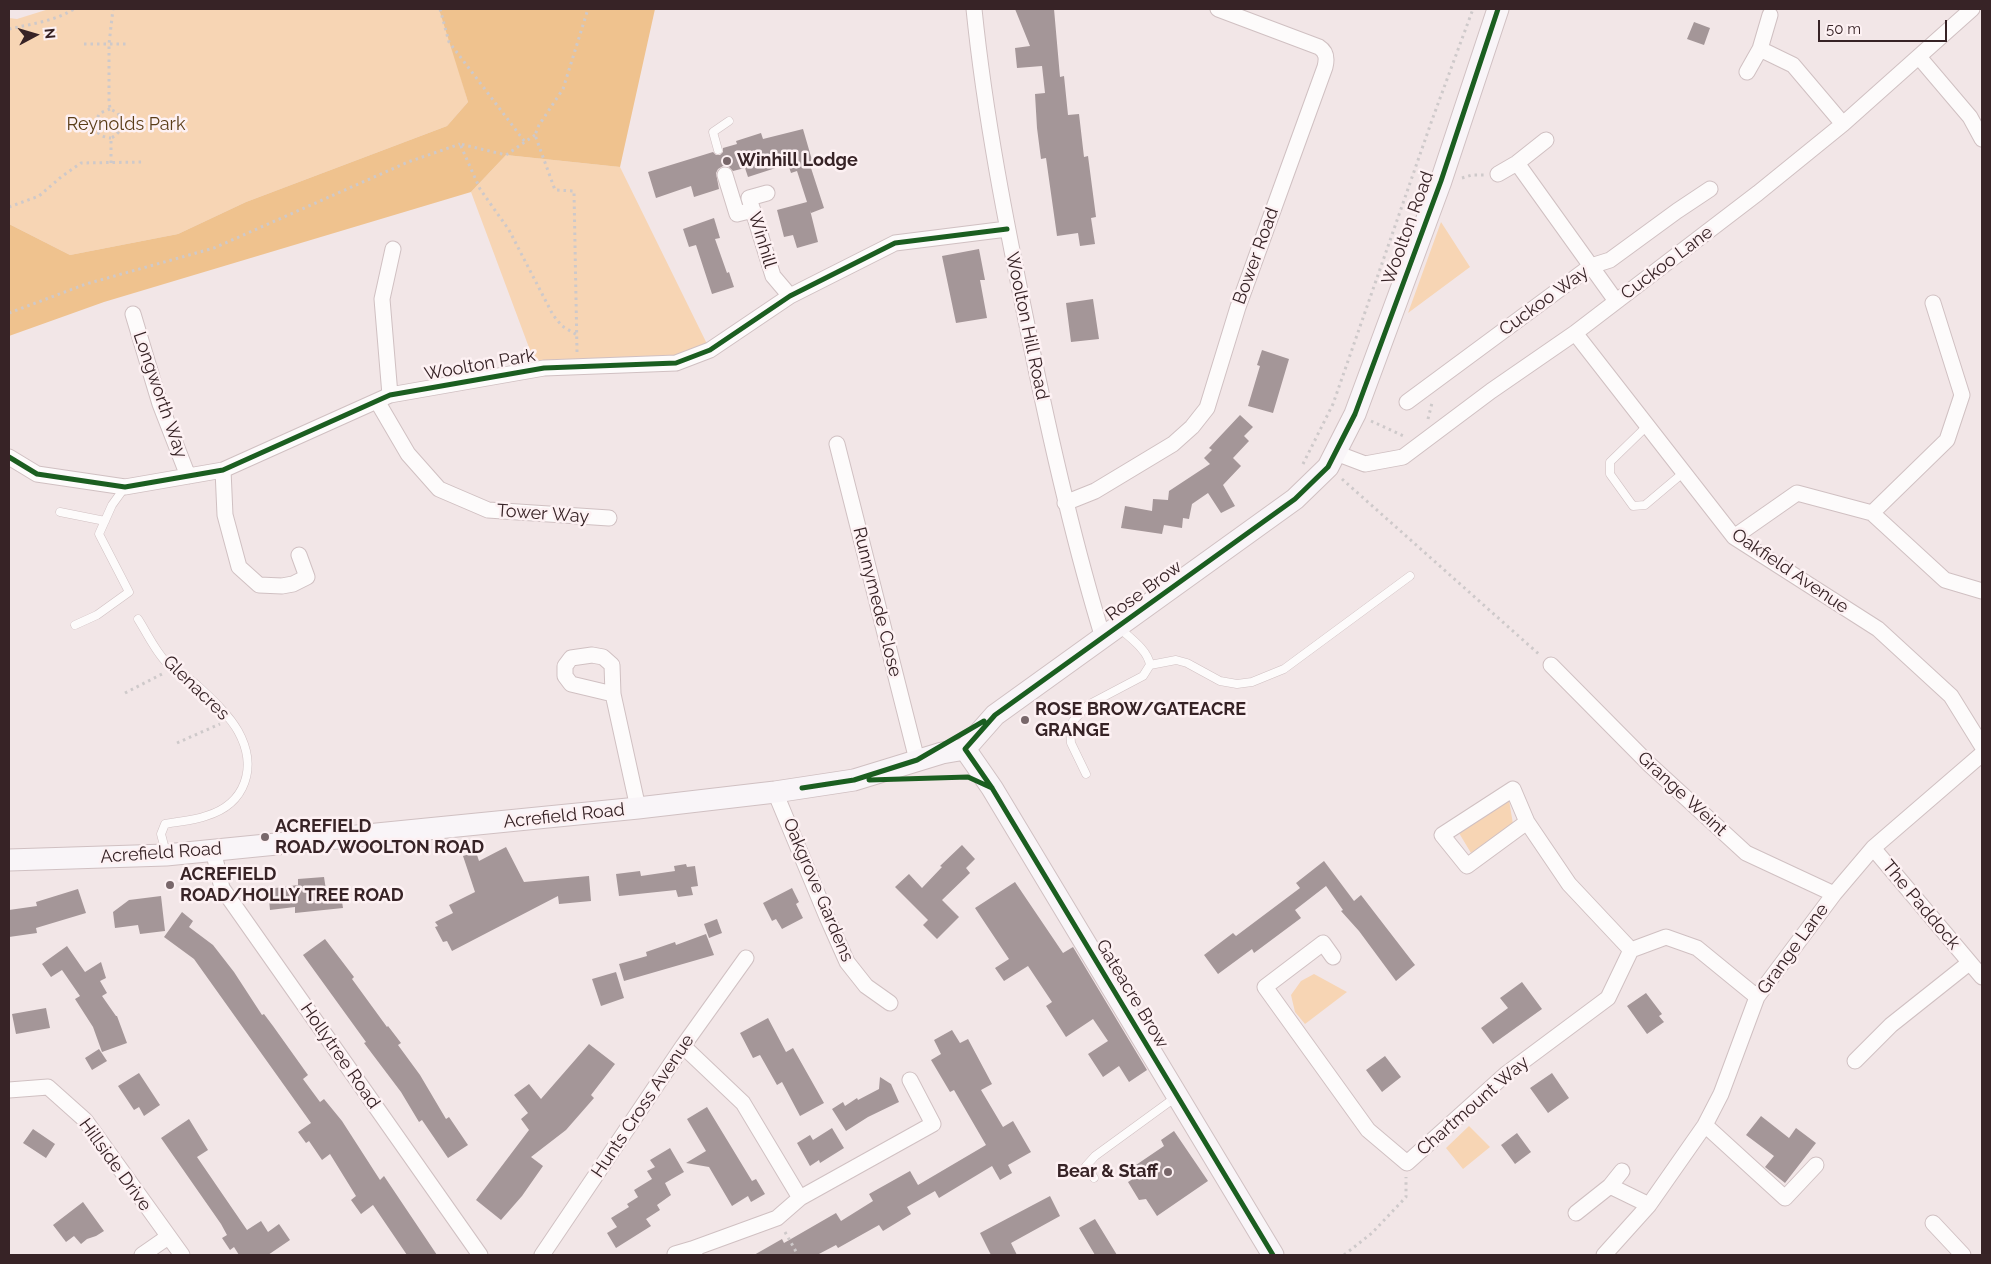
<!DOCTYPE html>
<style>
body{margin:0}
#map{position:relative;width:1991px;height:1264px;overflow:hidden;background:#f2e6e7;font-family:Raleway,sans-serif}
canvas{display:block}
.frame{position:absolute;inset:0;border:10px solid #372326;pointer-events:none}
.north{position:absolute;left:10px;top:10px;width:50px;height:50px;-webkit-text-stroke:4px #fdf1f3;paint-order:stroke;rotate:84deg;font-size:14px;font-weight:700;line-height:20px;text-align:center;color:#372326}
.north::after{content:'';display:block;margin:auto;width:18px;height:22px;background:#372326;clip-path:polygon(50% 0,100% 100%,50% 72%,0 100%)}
.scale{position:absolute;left:1818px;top:20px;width:129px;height:22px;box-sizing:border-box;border:2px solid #372326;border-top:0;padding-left:6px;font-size:15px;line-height:18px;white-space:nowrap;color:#372326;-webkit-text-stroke:4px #fdf1f3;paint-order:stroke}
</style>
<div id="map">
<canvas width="1991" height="1264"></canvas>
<div class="frame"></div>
<div class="north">N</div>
<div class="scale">50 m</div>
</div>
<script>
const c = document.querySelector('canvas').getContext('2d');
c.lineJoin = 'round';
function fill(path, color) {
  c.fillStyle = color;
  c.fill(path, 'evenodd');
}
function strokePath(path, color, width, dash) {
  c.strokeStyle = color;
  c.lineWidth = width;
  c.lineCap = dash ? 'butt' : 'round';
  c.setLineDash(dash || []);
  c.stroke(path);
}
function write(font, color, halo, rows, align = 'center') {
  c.font = font + ' Raleway,sans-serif';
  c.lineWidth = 5;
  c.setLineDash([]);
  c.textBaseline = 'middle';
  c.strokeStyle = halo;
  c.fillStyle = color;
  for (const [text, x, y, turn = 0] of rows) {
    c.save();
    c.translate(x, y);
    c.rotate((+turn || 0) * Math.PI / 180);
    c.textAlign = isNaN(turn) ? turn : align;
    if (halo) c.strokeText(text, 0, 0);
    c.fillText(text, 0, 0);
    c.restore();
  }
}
fill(new Path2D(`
 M49,9H441L468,102L447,126L246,202L178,234L70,255L9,224V18L17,19Z
 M506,155L620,167L710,350L650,364L537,369L471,192Z
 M1441,222L1470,267L1408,313Z
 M1509,800L1513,824L1471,853L1459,833Z
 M1314,974L1347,992L1305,1024L1295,1012L1291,995L1301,981Z
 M1469,1126L1490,1147L1463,1169L1446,1148Z`), '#f7d5b4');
fill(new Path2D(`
 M439,9H655L620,167L506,155L471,192L104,302L9,336V224L70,255L178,234L246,202L447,126L468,102Z`), '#efc28e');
fill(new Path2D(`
 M1015,9H1054L1060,77L1064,76L1068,115L1079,114L1084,157L1088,156L1096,217L1091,218L1095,244L1080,246L1078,233L1057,236L1046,158L1041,159L1037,128L1035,94L1045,93L1042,66L1017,68L1015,48L1030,46Z
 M1694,22L1710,28L1704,45L1687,39Z
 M803,129L814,167L811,168L824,208L811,213L810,210L818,242L797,248L793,235L784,237L777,210L807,202L797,171L791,173L788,164L748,177L745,168L733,171L728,166H723L718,169L716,173L719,189L694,197L691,186L656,198L648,172L713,152L716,155H720L723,152V148L737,144L736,141L761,133L763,139Z
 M714,218L720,238L715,239L727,273L729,272L734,287L712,294L696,245L689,247L683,229Z
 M979,249L985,280H980L987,318L956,323L942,256Z
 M1093,299L1099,339L1071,342L1066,303Z
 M1262,350L1289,359L1273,413L1248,406L1260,366L1257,365Z
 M1240,415L1253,427L1244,436L1249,441L1233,458L1241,466L1223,485L1235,506L1221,513L1208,493L1192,504L1189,519L1183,518L1182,528L1164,525L1162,534L1121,528L1125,506L1152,511L1153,499L1168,500L1169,491L1210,464L1204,458L1212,450L1209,448Z
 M962,845L975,859L966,868L970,873L942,900L959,917L937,939L923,925L928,920L895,887L909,874L922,888L942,867L940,866Z
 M506,847L524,882L589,876L591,901L559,904L558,896L452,951L447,941L443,942L435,927L438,926L435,922L453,913L449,905L475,892L463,856L476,852L479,861Z
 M1324,861L1354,901L1361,895L1415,965L1396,981L1359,931L1341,911L1343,910L1326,886L1295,910L1301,918L1254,953L1252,949L1218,974L1204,955L1233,933L1236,936L1300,888L1296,883Z
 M686,864L687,867L695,866L698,886L691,887L693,895L678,897L676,890L619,896L616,874L640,871L641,876L675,871L674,866Z
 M324,877L326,890L340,889L343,908L295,913V907L270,910L268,889L298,885V879Z
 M1015,882L1063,953L1073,947L1147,1070L1129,1082L1119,1066L1103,1077L1088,1054L1108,1041L1093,1019L1066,1037L1046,1006L1052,1002L1028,966L1004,981L995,968L1009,959L975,908Z
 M792,888L799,902L796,904L803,918L782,929L776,919L772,921L763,903Z
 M78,889L86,913L36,928L37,933L9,937V910L37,906L36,902Z
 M161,896L165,931L140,934L138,925L115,928L113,912L129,900Z
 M182,912L193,921L189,927L213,945L234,972L262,1015L264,1014L273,1026L308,1075L303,1079L320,1102L324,1099L342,1121L380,1180L384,1176L437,1255H407L373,1205L361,1214L351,1200L356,1196L330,1154L322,1160L309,1141L306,1143L298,1132L311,1123L194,959L164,937Z
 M717,919L722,933L709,938L704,924Z
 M706,934L714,955L624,981L619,964L647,956L646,952L675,942L676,945Z
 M325,939L354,977L352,979L387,1027L388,1026L401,1043L398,1045L420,1075L446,1119L449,1117L468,1145L448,1158L422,1120L419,1122L401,1092L364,1043L366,1042L303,955Z
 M67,946L85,972L101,962L106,978L100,981L107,993L102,996L116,1016H117L127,1043L102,1052L93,1027L75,999L80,996L62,970L51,977L42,964Z
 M616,972L624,998L601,1006L592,979Z
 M1522,982L1542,1009L1493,1044L1481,1028L1508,1008L1500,998Z
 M1646,993L1662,1014L1659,1016L1664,1022L1647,1034L1627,1006Z
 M46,1008L50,1028L16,1034L12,1014Z
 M768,1018L786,1052L793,1048L824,1103L800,1116L782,1082L777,1085L760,1055L753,1058L740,1033Z
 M952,1030L960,1043L968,1039L992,1084L981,1090L1003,1127L1013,1121L1031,1152L1008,1165L1012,1173L1000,1180L992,1166L939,1198L935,1191L907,1207L911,1214L883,1231L879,1225L838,1248L836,1245L817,1255H754L782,1239L784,1243L836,1213L841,1221L873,1201L869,1194L910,1171L918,1185L986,1145L954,1090L950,1092L931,1060L941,1054L934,1040Z
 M589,1044L615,1064L591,1095L594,1098L566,1130L531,1157L543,1166L522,1196L501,1220L476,1200L529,1130L521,1119L528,1113L514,1095L529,1084L541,1099Z
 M99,1049L107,1061L92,1070L85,1058Z
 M1385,1056L1401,1077L1382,1092L1366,1070Z
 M139,1073L160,1105L144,1116L139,1107L134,1110L118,1086Z
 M1552,1073L1569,1098L1548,1113L1530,1088Z
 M880,1077L891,1084L899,1102L868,1117L846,1131L832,1109L843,1102L845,1106L857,1098L858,1100L879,1089Z
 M707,1107L752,1181L756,1179L765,1194L751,1202L748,1196L732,1206L709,1167L686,1163L706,1151L687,1119Z
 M1761,1116L1789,1138L1796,1128L1816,1143L1785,1183L1765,1167L1774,1156L1746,1135Z
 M189,1119L208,1150L197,1157L247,1230L261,1221L268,1232L279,1224L290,1240L268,1255H239L234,1247L230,1250L222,1238L227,1235L221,1224L161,1138Z
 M832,1128L844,1148L820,1163L819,1160L810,1166L797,1143L810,1135L813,1140Z
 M33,1129L55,1144L46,1158L23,1143Z
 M1174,1131L1208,1181L1157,1216L1146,1199L1139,1200L1128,1182L1136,1177L1133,1167L1164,1146L1161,1140Z
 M1517,1133L1531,1152L1515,1164L1501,1145Z
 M670,1148L684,1172L665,1183L671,1195L657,1205L660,1210L646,1219L651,1226L616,1248L607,1233L617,1227L611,1218L629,1207L627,1204L638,1197L634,1190L652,1179L647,1171L655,1167L650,1160Z
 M1050,1196L1060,1216L1011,1243L1017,1255H991L980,1233Z
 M83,1202L104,1231L96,1236L87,1239L81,1244L74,1236L66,1242L53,1225Z
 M1095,1219L1117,1255H1095L1079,1228Z`), '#a49698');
const lane = new Path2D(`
 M718,150L713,132L729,121
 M1647,426L1610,462V474L1633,506L1645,505L1683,473
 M60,512L105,521
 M138,619C147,633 155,651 167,663C176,672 189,677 198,686C212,699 229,715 238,731C258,767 246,804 206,816C193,821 178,821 165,824L161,834L166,853
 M75,625L97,615L129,592L99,534L112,505L125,487
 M1150,665L1176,660L1187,663L1220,681L1237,684L1252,682L1284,669L1410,576
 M1086,774L1071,743L1070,729L1073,721L1088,705L1143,676L1150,665C1148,650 1129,637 1118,627
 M1094,1178L1086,1166L1095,1156L1176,1097`);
const street = new Path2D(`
 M974,9C985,117 1006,223 1028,330C1049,434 1072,537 1103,638
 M1760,49L1793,65L1843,124
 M1919,57L1970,117L1982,139
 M1747,72L1760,49L1770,15
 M1517,163L1616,301
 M1498,174L1517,163L1546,140
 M725,175L737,214L753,210
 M767,193L749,198L773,276L790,296
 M133,314L160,404L188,476
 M1575,333L1734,537L1878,629L1951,696L1982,746
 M390,395L382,299L393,249
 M377,401L408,454L439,489L488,510L609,518
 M1407,402L1591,266L1610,260L1677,211L1710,189
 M837,444L917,760
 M1336,453L1365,464L1403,457L1491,391L1575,333L1758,193L1843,124L1972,9
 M9,457L37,474L125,487L223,470L390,395L544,368L676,363L710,350L790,296L895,243L1007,229
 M223,470L225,515L239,567L259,585L282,586L293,584L307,577L299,555
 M1065,503L1095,491L1173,444L1192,427L1207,408L1238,307L1325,67C1327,59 1327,52 1319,47L1218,9
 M1872,513L1947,440L1962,395L1933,303
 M1734,537L1797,493L1872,513L1945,580L1982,591
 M1551,665L1650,765L1746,853L1834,894
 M613,694L612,665L603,657L592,655L571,658L565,666V676L571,684L613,694L638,808
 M775,792L827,917L847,962L866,986L890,1003
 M1527,822L1467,866L1442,835L1513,789L1527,822L1569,884L1631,950L1666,937L1697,948L1757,997
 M1873,848L1982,977
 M213,850L222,888L480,1255
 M1333,957L1323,943L1265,987L1368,1130L1407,1163L1506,1074L1608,998L1631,950
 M683,1046L743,1103L800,1198
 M1855,1061L1891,1025L1969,963
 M9,1090L48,1087L85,1120L182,1255
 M1705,1125L1785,1198L1816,1165
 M1610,1186L1649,1205
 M1576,1213L1610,1186L1622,1171
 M1933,1223L1963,1255
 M675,1254L692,1249
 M142,1255L168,1237
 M542,1255L683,1046L746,958
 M695,1255L692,1249L777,1218L800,1198L933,1124L910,1080
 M1604,1255L1649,1205L1705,1125L1721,1094L1757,997L1834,894L1873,848L1982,754`);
const secondary = new Path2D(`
 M965,749L995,715L1295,499L1328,467L1355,414L1441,181L1498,9
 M965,749L992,788L1273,1255
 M9,860L166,855L638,808L775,792L854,780L942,753L965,749`);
strokePath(lane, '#d0c0c2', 9);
strokePath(street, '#d0c0c2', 17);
strokePath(secondary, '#d0c0c2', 23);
strokePath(new Path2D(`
 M440,9L449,42L525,142
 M9,29C31,24 55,21 74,9
 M84,44H128
 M110,109L100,113L94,123C95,133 101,137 111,138
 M535,135L506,155L460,144L480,189L509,230L553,315L562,326L577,335
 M111,163V138C122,133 123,123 118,113L110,109L109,100V44L113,9
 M1462,178L1472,175H1485
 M9,207L39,196L61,177L81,163L143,162
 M9,313L86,284L214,248L408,162L460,144
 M577,352L574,191L555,190L535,135L539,125L563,89L588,9
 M1428,419L1432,403
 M1371,421L1406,437
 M1303,464L1333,404L1432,120L1473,9
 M1342,479L1541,656
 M125,693L162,674
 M177,743L220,724
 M785,1232L798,1255
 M1344,1255L1372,1233L1406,1197V1177`), '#cec9ca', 3, [2.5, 4]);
strokePath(lane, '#fdfbfb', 8);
strokePath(street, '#fdfbfb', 15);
strokePath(secondary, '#f9f5f8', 21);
strokePath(new Path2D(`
 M9,457L37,474L125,487L223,470L390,395L544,368L676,363L710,350L790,296L895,243L1007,229
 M869,780L968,777L992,788
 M802,788L854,780L917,760L984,721
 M1273,1255L992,788L965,749L995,715L1295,499L1328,467L1355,414L1441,181L1498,9`), '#1b5e20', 5);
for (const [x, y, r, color] of [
 [727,161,5,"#78676a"],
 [1025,720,5,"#78676a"],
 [265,837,5,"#78676a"],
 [170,885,5,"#78676a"],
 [1168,1172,5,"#78676a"]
]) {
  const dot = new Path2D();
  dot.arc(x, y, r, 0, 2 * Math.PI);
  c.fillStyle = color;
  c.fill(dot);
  strokePath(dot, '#fdf1f3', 2);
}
write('18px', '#5a3d17', '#fdf1f3', [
 ["Reynolds Park",126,125]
]);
write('bold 18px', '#372326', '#fdf1f3', [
 ["Winhill Lodge",737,161],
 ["ROSE BROW/GATEACRE",1035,710],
 ["GRANGE",1035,731],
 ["ACREFIELD",275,827],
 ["ROAD/WOOLTON ROAD",275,848],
 ["ACREFIELD",180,875],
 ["ROAD/HOLLY TREE ROAD",180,896],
 ["Bear & Staff",1158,1172,"right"]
], 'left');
write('18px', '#372326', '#fdf1f3', [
 ["Woolton Road",1408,228,-70],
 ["Winhill",762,240,73],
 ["Bower Road",1256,256,-70],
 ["Cuckoo Lane",1667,263,-37],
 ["Cuckoo Way",1544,301,-36],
 ["Woolton Hill Road",1027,326,78],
 ["Woolton Park",480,365,-10],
 ["Longworth Way",160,395,71],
 ["Tower Way",543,514,4],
 ["Oakfield Avenue",1790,571,34],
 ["Rose Brow",1144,591,-36],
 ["Runnymede Close",877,602,76],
 ["Glenacres",196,688,44],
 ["Grange Weint",1682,794,43],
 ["Acrefield Road",564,816,-6],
 ["Acrefield Road",161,853,-4],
 ["Oakgrove Gardens",818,890,67],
 ["The Paddock",1921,905,50],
 ["Grange Lane",1793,949,-54],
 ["Gateacre Brow",1132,994,59],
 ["Hollytree Road",340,1056,55],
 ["Hunts Cross Avenue",643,1106,-56],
 ["Chartmount Way",1473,1106,-41],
 ["Hillside Drive",115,1165,54]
]);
</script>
